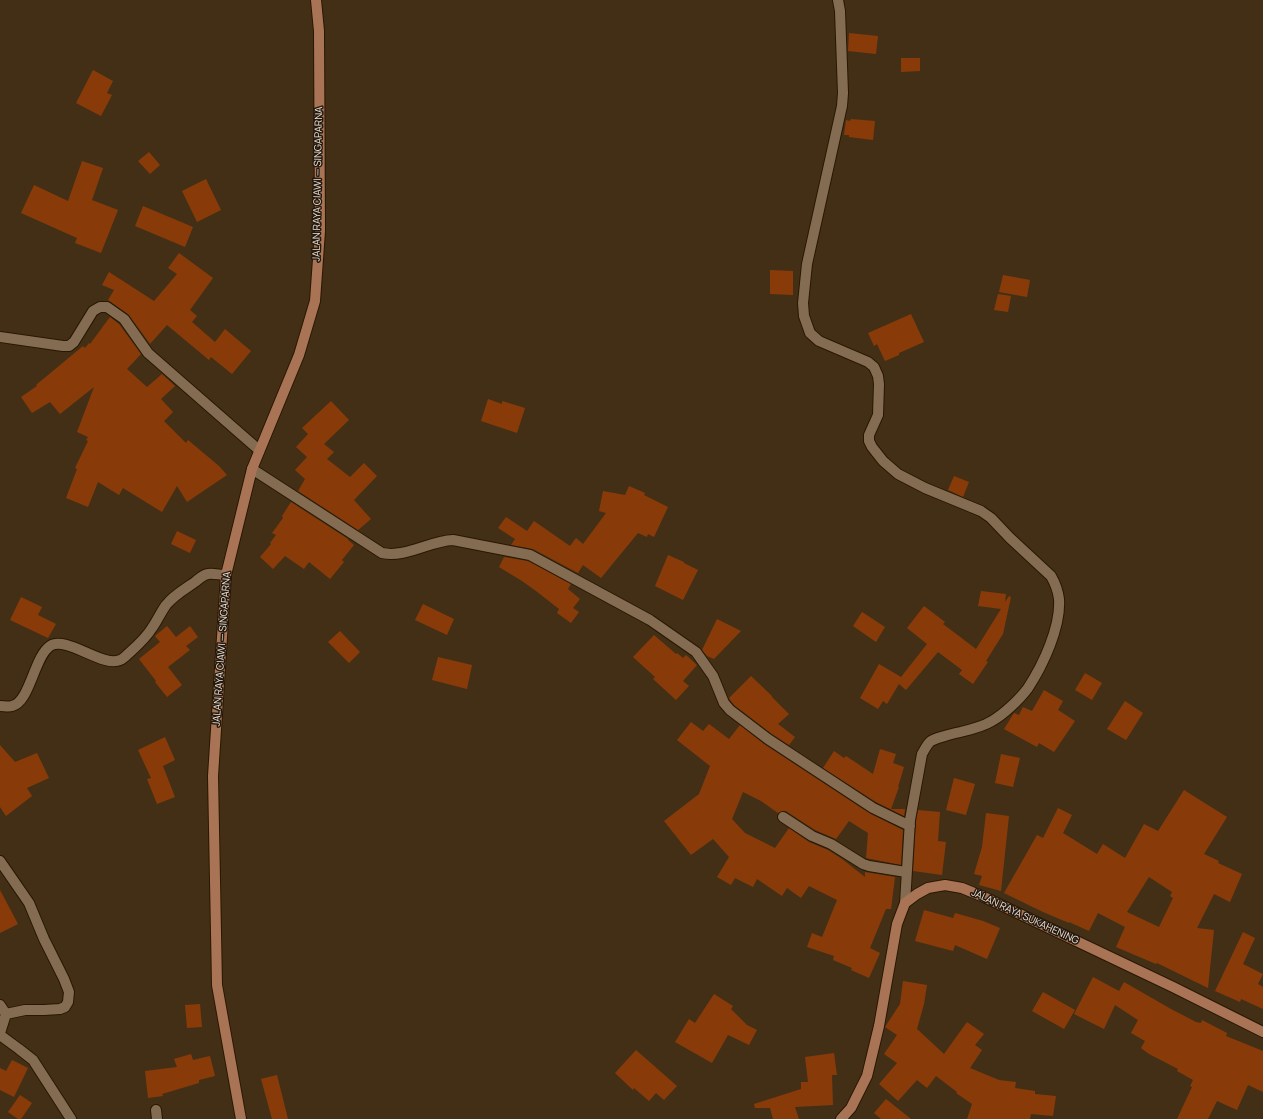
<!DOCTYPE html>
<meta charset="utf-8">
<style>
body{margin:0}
canvas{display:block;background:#432f16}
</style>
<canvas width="1263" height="1119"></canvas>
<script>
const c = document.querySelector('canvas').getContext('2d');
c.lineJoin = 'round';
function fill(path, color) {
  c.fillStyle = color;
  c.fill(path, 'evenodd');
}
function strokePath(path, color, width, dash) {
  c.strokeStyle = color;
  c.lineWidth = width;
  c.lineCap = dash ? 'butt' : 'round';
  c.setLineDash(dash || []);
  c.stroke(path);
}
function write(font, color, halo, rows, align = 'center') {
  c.font = font + ' Manrope,sans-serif';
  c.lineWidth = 3;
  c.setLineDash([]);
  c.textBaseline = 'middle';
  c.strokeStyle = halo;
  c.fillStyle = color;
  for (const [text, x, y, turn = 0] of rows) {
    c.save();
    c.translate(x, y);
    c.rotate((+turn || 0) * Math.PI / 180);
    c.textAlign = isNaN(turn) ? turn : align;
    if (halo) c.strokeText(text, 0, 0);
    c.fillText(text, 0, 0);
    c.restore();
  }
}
fill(new Path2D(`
 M849,33L878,36L876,54L848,51Z
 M901,58H920V71L901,72Z
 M93,70L113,81L107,93L112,95L101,116L76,103Z
 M851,119L875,121L873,140L849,137V135H844L846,120L850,121Z
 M149,152L160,165L150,174L138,161Z
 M82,161L103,168L92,200L118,210L101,253L75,243L77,238L21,213L34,185L68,201Z
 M206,179L221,210L197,222L182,191Z
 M143,206L193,227L185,247L135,226Z
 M179,253L213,278L190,310L197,316L192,322L215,342L225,329L251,351L232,374L211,357L209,360L167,325L150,344L129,315L108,300L114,290L102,285L109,272L154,301L177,274L168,268Z
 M770,270L793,271V295L770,294Z
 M1003,275L1030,280L1027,297L999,292Z
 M998,294L1011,296L1008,312L994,310Z
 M911,314L924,342L899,353V355L885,361L877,344L874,346L868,333Z
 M110,317L119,324L141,354L127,369L147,387L162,374L175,386L161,399L173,412L164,421L186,443L188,440L219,466L227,475L187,502L177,486L162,512L123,488L119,495L98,482L88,507L66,498L77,469L75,468L88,441L86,440L88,437L77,432L94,387L60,414L50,402L32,413L21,397L37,386L36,385L83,346L85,348L89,343L90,344Z
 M488,399L502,404V401L525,408L517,433L481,421Z
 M331,401L349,420L324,444L334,452L327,459L350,477L364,463L377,476L354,500L371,519L358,530L298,491L305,479L295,470L307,457L296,447L308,434L302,428Z
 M954,476L969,482L963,497L948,490Z
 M629,486L645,493L644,495L668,507L654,537L648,534L647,537L638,533L601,578L583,565L578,573L533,549L511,545L515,539L498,528L506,517L527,531L534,521L570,546L576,538L583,544L606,513L599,511L603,491L625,495Z
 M291,502L348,539V540L354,545L342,560L344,562L330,579L309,562L304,569L285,556L273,569L260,557L271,544L270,543L276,535L272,533L283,518L282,516Z
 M177,531L196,540L190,553L171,544Z
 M668,555L684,562V563L698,570L683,600L655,586Z
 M504,557L528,561L571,584L568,589L580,599L573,608L579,612L571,623L557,613L559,609L536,591L522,581L499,567Z
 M981,591L1006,594L1005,602L1009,596L1011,597L1003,634L986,661L988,662L973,684L959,674L962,670L938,652L906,690L899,684L887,704L883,701L878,709L860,698L879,664L901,677L927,644L907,628L924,606L945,622L943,624L976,649L1001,609L978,606Z
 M21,597L42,607L38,615L56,624L48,638L10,620Z
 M423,604L454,619L447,635L415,620Z
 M862,612L885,627L876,642L853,626Z
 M717,619L741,631L714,659L707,656L702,650Z
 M167,626L176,637L190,626L198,637L186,646L190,650L168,667L182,685L167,697L155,682L156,681L139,659L160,642L155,636Z
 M340,631L360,652L349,663L328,642Z
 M654,635L676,654L677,653L683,658L686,655L697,665L683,681L689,686L676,700L653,679L655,677L633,657Z
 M438,657L472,665L467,689L432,680Z
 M1085,673L1102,683L1092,700L1075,690Z
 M751,676L772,696V697L789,714L778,724L795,737L789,745L772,734L734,705L730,700L729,698Z
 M1044,690L1063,701L1058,710L1075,721L1054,752L1039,743L1037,747L1004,729L1014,713L1019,715L1023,707L1032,711Z
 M1125,701L1143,713L1126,740L1107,729Z
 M691,722L703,731L709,724L729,739L740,725L764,744L869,813L903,830L901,865L866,858L868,833L849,821L836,839L815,830L786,811H783L778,813L761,801L743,792L732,819L745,833L775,848L789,828L809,842L828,850L842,859L865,877V872L895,877L891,909H886L870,948L880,953L869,978L851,970L852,968L833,960L834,956L807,947L812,933L822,937L837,900L809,886L801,898L787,888L782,896L757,879L753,887L735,878L731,885L717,877L729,857L713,839L691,855L664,821L699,794L710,766L677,740Z
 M165,737L175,760L163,766L175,797L157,804L147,779L151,778L138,750Z
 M0,745L15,762L37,753L49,778L27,788L32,796L6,816L0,807Z
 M880,749L896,754L893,763L904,767L898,787H899L891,809H905L904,816L876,802L823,768L834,751L844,758L846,756L873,774Z
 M1001,754L1020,758L1013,787L995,783Z
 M954,778L975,784L966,815L946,810Z
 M1184,790L1227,817L1204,854L1219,861L1218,863L1242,874L1230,902L1214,894L1197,928L1214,930L1208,988L1157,963L1156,964L1116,947L1125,927L1098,913L1089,931L1069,922V923L1043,912L1004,893L1037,835L1043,838L1058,808L1072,815L1063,833L1097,854L1103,844L1125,858L1144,824L1158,831ZM1149,877L1172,892L1170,896L1173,898L1159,927L1127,912Z
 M918,810L940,812L938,841L946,842L942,875L913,871L916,821Z
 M986,813L1009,816L1001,891L979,885L982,876L974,874L982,847Z
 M0,890L18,924L0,933Z
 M924,910L953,918L955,913L983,921L1000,928L987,959L955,945L953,951L915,941Z
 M1243,932L1255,938L1243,964L1263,974L1258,984L1263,987V1009L1241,999L1240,1002L1215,991Z
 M1093,977L1119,991L1124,982L1171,1009L1196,1022L1201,1023L1202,1020L1227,1033L1226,1036L1263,1051V1092L1248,1085L1237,1110L1217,1101L1208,1119H1177L1192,1087L1190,1086L1193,1080L1177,1071L1178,1069L1149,1054L1141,1048L1145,1041L1131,1033L1138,1020L1115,1005L1104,1029L1074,1014Z
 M903,981L927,985L924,1004L917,1029L944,1054L967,1022L984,1034L975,1045L982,1050L970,1068L999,1080L1016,1082L1015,1088L1035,1091V1094L1056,1096L1053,1116L1031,1114L1030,1119H967L972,1104L956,1093L957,1092L936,1076L927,1088L917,1080L898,1101L879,1084L897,1063L884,1054L897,1035L885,1027L900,1004Z
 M1043,992L1075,1010L1064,1029L1032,1011Z
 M714,994L733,1006L731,1009L747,1025L757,1030L749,1045L728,1035L712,1063L675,1042L689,1019L695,1023Z
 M200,1004L202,1027L187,1028L185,1005Z
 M636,1050L677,1086L664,1100L656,1093L649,1101L634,1088L633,1090L615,1073Z
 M834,1053L837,1075H832L833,1105L795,1107L799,1119H773L770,1108H755L754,1104L801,1089V1082H808L805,1057Z
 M191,1054L193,1060L210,1056L215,1076L199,1080V1083L162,1094L163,1096L148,1098L145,1071L177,1067L174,1059Z
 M12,1060L28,1068L14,1097L0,1090V1068L6,1071Z
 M277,1075L288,1119H272L261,1079Z
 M20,1095L32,1103L21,1119H18L8,1112Z
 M886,1099L911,1119H881L874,1113Z`), '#883b08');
const street = new Path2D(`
 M838,0L840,11L843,93L842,106L807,264L803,303L804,316L810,333L819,341L868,362L874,367L878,376L879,384L878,415L869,435V441L872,447L883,461L898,474L925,488L981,511L991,518L1010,538L1051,576C1055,583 1058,591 1059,599C1061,627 1043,665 1028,688C1020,699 1004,714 992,721C979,729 963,731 948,735C942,737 936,738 931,741C927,744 925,749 922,754L910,820L905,903
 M0,337L63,346H69L74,342L93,311L100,307H107L124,319L148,353L259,450
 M252,469L382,553C406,558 429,541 453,540L530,555L650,620L696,652L713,676L724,703L730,710L768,739L873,808L910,826
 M0,706C4,706 9,707 12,706C30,702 34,657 50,646C66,635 103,668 120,660C123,659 127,655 129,653C138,645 146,638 152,628C157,621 161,612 166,605C174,595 185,589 195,582C199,579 202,575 208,574C213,573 220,575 226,575
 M783,817L812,836L831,844L863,864L869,866L906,872
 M0,861L29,903L44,939L64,979L69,992L68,1002L65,1007L60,1009L44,1010H25L6,1014
 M0,1005L6,1014L0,1033
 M0,1035L19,1049L33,1060L71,1119
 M156,1110L157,1119`);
const secondary = new Path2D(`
 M241,1119L217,985L213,776L226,575L252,469L299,355L315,301L320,231L319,31L316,0
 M841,1119L851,1108L867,1076L879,1026L897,924L905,903L917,894L928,888L945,885L962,888L984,897L1173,987L1263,1032`);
strokePath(street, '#291700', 12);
strokePath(secondary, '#291700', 12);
strokePath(street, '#846c52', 10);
strokePath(secondary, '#a97455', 10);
write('10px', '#ede0d2', '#23190f', [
 ["JALAN RAYA CIAWI — SINGAPARNA",318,184,-89],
 ["JALAN RAYA CIAWI — SINGAPARNA",222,649,-86],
 ["JALAN RAYA SUKAHENING",1025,917,25]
]);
</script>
